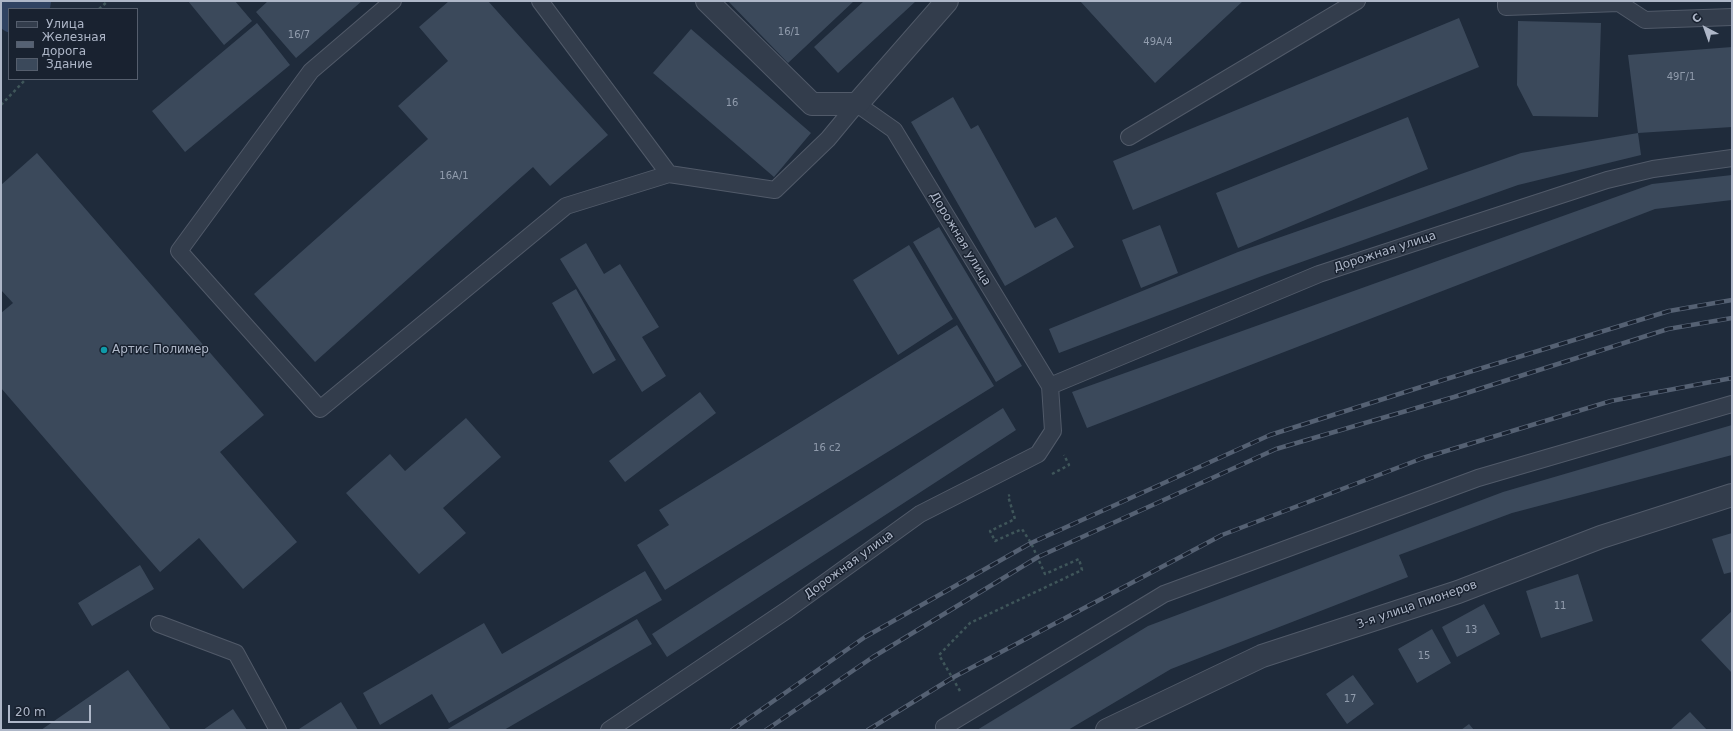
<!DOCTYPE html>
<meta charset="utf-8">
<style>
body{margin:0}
#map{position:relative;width:1733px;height:731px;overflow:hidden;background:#1f2b3b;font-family:"DejaVu Sans",sans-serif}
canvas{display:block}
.frame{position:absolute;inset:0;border:2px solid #aeb7c8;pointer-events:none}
.legend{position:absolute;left:8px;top:8px;width:130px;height:72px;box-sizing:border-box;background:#192230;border:1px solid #555e6d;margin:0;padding:5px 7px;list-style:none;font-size:12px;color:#aeb7c8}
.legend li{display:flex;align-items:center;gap:8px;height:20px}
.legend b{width:20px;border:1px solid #555e6d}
.north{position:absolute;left:1685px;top:8px;width:40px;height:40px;-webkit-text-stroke:3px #192230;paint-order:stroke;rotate:319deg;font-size:11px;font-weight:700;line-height:16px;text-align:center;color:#aeb7c8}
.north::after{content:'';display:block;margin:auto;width:14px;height:18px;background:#aeb7c8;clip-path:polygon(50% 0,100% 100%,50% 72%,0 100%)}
.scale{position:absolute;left:8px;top:705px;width:83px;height:18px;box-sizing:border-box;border:2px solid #aeb7c8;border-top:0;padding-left:5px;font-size:12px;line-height:14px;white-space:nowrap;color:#aeb7c8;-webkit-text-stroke:3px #192230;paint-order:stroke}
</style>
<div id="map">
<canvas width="1733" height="731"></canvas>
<div class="frame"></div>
<ul class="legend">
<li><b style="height:5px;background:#333d4c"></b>Улица</li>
<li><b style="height:5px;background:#556173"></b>Железная дорога</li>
<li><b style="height:11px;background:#3b495b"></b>Здание</li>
</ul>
<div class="north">С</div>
<div class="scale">20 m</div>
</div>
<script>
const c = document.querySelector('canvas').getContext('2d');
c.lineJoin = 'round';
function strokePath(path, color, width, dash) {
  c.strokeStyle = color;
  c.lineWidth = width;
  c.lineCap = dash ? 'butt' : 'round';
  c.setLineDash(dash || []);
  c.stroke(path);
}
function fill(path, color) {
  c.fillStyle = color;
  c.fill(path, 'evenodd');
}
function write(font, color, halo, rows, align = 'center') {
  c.font = font + ' "DejaVu Sans",sans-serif';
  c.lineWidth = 3;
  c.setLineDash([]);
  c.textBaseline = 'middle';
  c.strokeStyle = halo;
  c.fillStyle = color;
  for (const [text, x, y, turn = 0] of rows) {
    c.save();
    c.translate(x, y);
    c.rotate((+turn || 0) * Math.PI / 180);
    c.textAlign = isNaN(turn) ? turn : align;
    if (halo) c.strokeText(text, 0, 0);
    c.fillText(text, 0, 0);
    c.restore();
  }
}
strokePath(new Path2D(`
 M17,9L26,1`), '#304362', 50);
fill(new Path2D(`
 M188,1H235L252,21L224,45Z
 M268,1H362L296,58L256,12Z
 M449,1H488L608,135L550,186L533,167L315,362L254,294L428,139L398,106L448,61L419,27Z
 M728,1H854L788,63Z
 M864,1H916L838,73L814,47Z
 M1080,1H1243L1155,83Z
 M1459,18L1479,67L1133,210L1113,161Z
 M1518,21L1601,23L1598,117L1533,116L1517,85Z
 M257,23L290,65L185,152L152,111Z
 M691,29L811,133L774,177L653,73Z
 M1732,47V127L1638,133L1628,55Z
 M953,97L971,129L978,125L1035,228L1056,217L1074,247L1005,286L911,122Z
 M1408,117L1428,169L1238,248L1216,193Z
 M1638,133L1641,155L1518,185L1262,276L1059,353L1049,329L1238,252L1521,153Z
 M37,153L264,415L220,452L297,542L243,589L199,538L160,572L1,388V313L13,303L1,290V185Z
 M1732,175V200L1655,209L1087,428L1072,392L1652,184Z
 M1160,225L1178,273L1141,288L1122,240Z
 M939,227L1022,366L996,382L913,242Z
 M586,243L604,274L620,264L659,327L642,337L666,376L642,392L560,259Z
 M909,245L953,319L898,355L853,280Z
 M576,289L616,360L593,374L552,303Z
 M957,325L994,386L665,590L637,545L669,525L659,510Z
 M700,392L716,413L625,482L609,461Z
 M1003,408L1016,430L667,657L652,634Z
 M466,418L501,457L443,508L466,533L419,574L346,493L390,454L405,471Z
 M1732,425V455L1512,513L1399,555L1408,577L1171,669L1068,730H977L1148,626L1503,492Z
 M1732,533V572L1724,574L1712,539Z
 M140,565L154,589L92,626L78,603Z
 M645,571L662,600L449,723L432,694L380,725L363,693L484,623L502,654Z
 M1578,574L1593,621L1541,638L1526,591Z
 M1484,604L1500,634L1457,657L1442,627Z
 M1732,611V673L1701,640Z
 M637,619L652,644L504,730H446Z
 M1432,629L1451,663L1417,683L1398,649Z
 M128,670L171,730H41Z
 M1353,675L1374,704L1347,724L1326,694Z
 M341,702L358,730H300L299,729Z
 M233,709L247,730H203Z
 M1690,712L1707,730H1670Z
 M1469,724L1474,730H1461Z`), '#3b495b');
const lane = new Path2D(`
 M393,1L311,71L179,251L320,409L566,206L669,174L775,190L828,139L857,104L894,130L1050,386L1053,431L1038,454L920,514L787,610L609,730
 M540,1L669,174
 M1506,1V7L1619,3L1645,20L1732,17
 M1129,137L1357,1
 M1050,386L1319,274L1607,180L1653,169L1732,158
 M159,624L236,653L278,730
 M945,730L944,727L1164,594L1478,478L1732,404`);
const street = new Path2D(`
 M707,1L812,104H857L947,1
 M1107,730L1262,656L1458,592L1601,537L1732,495`);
strokePath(lane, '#515a69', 18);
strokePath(street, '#515a69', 24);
strokePath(new Path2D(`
 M99,9L108,1
 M1,105L26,79
 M1052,474L1069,465L1064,455
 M960,691L939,655L970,623L1082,570L1079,559L1045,574L1031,543L1022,529L995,541L990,531L1015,519L1008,496L1010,495`), '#3f565a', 2.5, [3, 3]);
strokePath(lane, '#333d4c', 16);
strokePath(street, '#333d4c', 22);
const rail = new Path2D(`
 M732,730L865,637L1031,543L1270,435L1443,380L1669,311L1732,300
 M766,730L873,657L1038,557L1276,449L1454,397L1668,329L1732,318
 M868,730L952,678L1222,535L1423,458L1611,401L1732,378`);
strokePath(rail, '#556173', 4.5);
strokePath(rail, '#192230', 3, [9]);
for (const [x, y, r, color] of [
 [104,350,4,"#0f9aa8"]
]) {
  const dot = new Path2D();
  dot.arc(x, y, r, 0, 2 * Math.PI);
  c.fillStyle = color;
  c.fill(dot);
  strokePath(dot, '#192230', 1.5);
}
write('10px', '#919cad', null, [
 ["16/1",789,32],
 ["16/7",299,35],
 ["49А/4",1158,42],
 ["49Г/1",1681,77],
 ["16",732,103],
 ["16А/1",454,176],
 ["16 с2",827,448],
 ["11",1560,606],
 ["13",1471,630],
 ["15",1424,656],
 ["17",1350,699]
]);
write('12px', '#aeb7c8', '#192230', [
 ["Дорожная улица",960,239,59],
 ["Дорожная улица",1385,252,-18],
 ["Дорожная улица",849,565,-36],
 ["3-я улица Пионеров",1417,605,-19]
]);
write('12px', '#aeb7c8', '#192230', [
 ["Артис Полимер",112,350]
], 'left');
</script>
